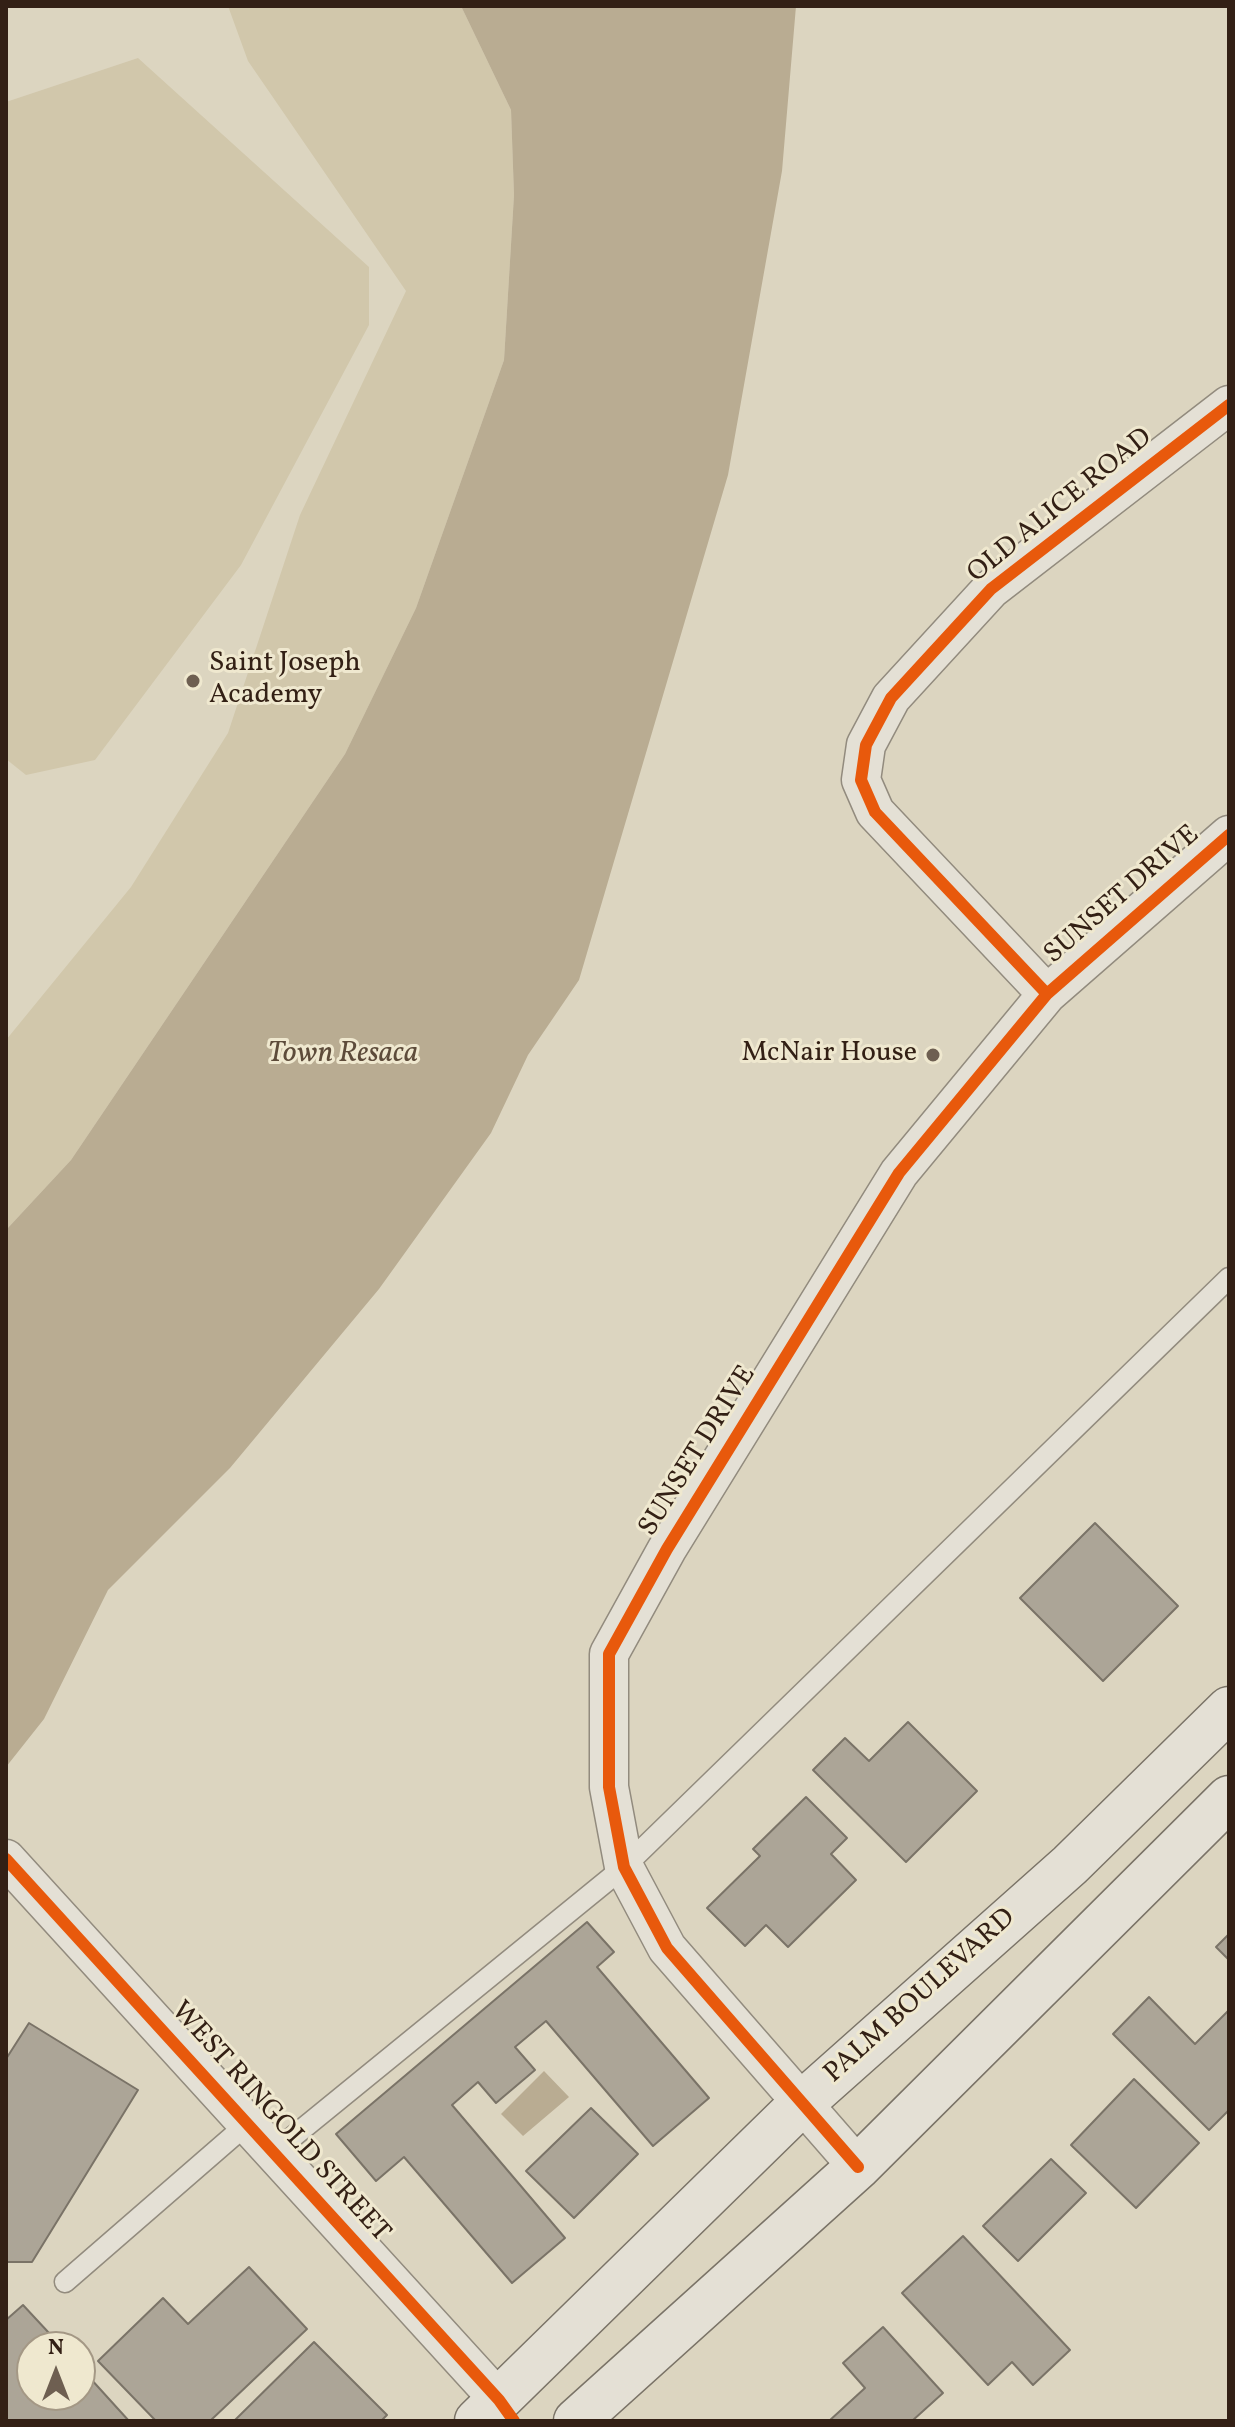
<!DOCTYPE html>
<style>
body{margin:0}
#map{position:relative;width:1235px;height:2427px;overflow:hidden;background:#dcd5c0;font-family:Vollkorn,serif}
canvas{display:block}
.frame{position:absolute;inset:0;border:8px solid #332015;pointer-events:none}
.north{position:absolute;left:16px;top:2331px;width:80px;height:80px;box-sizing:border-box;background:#efe8cf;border:2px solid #a49885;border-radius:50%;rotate:0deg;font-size:22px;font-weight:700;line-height:32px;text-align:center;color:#332015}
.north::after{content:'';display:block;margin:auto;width:28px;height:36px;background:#6e5f51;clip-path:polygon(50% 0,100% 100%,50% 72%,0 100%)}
</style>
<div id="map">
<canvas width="1235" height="2427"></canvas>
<div class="frame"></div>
<div class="north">N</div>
</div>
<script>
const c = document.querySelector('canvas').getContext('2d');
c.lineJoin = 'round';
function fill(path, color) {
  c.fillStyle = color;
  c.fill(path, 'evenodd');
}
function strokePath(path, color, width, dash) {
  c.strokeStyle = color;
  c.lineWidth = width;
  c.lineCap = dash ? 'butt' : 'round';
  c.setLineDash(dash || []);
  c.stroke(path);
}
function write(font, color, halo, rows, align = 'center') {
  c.font = font + ' Vollkorn,serif';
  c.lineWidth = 6;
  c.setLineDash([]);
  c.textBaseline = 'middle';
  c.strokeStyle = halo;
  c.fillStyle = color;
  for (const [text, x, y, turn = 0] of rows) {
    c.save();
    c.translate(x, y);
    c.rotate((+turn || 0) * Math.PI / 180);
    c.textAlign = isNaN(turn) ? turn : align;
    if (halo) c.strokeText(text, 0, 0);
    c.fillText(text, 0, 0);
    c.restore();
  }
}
fill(new Path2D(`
 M228,6H461L511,110L514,195L504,360L416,608L345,754L71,1160L6,1230V1040L131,887L228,733L300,515L406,291L248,61Z
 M138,58L369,267V325L241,565L95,760L26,775L6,759V102Z`), '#d1c7ab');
fill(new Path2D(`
 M461,6H796L782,171L728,475L579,980L528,1055L491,1133L379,1289L230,1468L108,1590L44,1719L6,1767V1230L71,1160L345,754L416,608L504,360L514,195L511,110Z
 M544,2071L569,2097L523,2136L501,2114Z`), '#b9ac92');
const building = new Path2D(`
 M1095,1523L1178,1606L1103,1681L1020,1598Z
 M908,1722L977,1791L906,1862L813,1770L845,1738L869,1761Z
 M806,1797L847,1838L831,1854L856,1880L788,1947L766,1925L745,1946L707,1908L760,1856L753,1849Z
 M587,1922L614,1952L597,1967L709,2098L653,2146L546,2021L515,2047L535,2070L496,2103L478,2082L452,2105L565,2238L512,2283L404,2157L376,2181L336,2134Z
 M1229,1934V1960L1216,1947Z
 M1149,1997L1195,2044L1229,2010V2110L1209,2130L1113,2034Z
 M29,2023L138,2090L32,2262H6V2059Z
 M1134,2079L1199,2143L1136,2208L1071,2145Z
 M591,2108L638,2154L574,2218L526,2171Z
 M1051,2159L1086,2193L1018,2261L983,2226Z
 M963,2236L1070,2350L1033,2385L1012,2362L988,2385L902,2293Z
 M249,2267L307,2329L210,2421H156L98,2361L163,2298L188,2324Z
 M23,2305L62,2347H32V2395H80V2367L129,2421H6V2320Z
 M883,2327L943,2393L912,2421H829L865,2388L843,2363Z
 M314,2342L387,2415L381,2421H234Z`);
fill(building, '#aca597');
strokePath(building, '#7a7367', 2);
const lane = new Path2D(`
 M273,2153L624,1867L1229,1278
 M65,2282L247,2124`);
const street = new Path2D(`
 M1047,994L875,812L861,780L866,745L891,698L991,589L1229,405
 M6,1859L499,2400
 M858,2167L667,1948L624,1867L609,1787V1654L667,1549L899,1173L1047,994L1229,835`);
const secondary = new Path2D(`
 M477,2421L800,2105L1070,1865L1229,1709
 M576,2421L858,2167L1229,1798`);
strokePath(lane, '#928b7e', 23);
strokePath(street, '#928b7e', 41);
strokePath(secondary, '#7a7367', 47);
strokePath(lane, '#e4e0d5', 20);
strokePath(street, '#e4e0d5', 38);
strokePath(secondary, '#e4e0d5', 44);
strokePath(new Path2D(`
 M1047,994L875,812L861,780L866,745L891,698L991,589L1229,405
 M6,1859L499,2400L514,2421
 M858,2167L667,1948L624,1867L609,1787V1654L667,1549L899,1173L1047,994L1229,835`), '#e8590c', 12);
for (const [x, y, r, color] of [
 [193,681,8,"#6e5f51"],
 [933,1055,8,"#6e5f51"]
]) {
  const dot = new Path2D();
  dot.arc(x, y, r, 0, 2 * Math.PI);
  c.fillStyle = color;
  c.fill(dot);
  strokePath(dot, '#efe8cf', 3);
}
write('28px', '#332015', '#efe8cf', [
 ["OLD ALICE ROAD",1061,507,-39],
 ["SUNSET DRIVE",1123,896,-41],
 ["SUNSET DRIVE",699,1452,-58],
 ["PALM BOULEVARD",921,1997,-42],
 ["WEST RINGOLD STREET",279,2123,48]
]);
write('28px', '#332015', '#efe8cf', [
 ["Saint Joseph",209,665],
 ["Academy",209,697],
 ["McNair House",917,1055,"right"]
], 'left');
write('italic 30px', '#5d4b3a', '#efe8cf', [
 ["Town Resaca",343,1055]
]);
</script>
